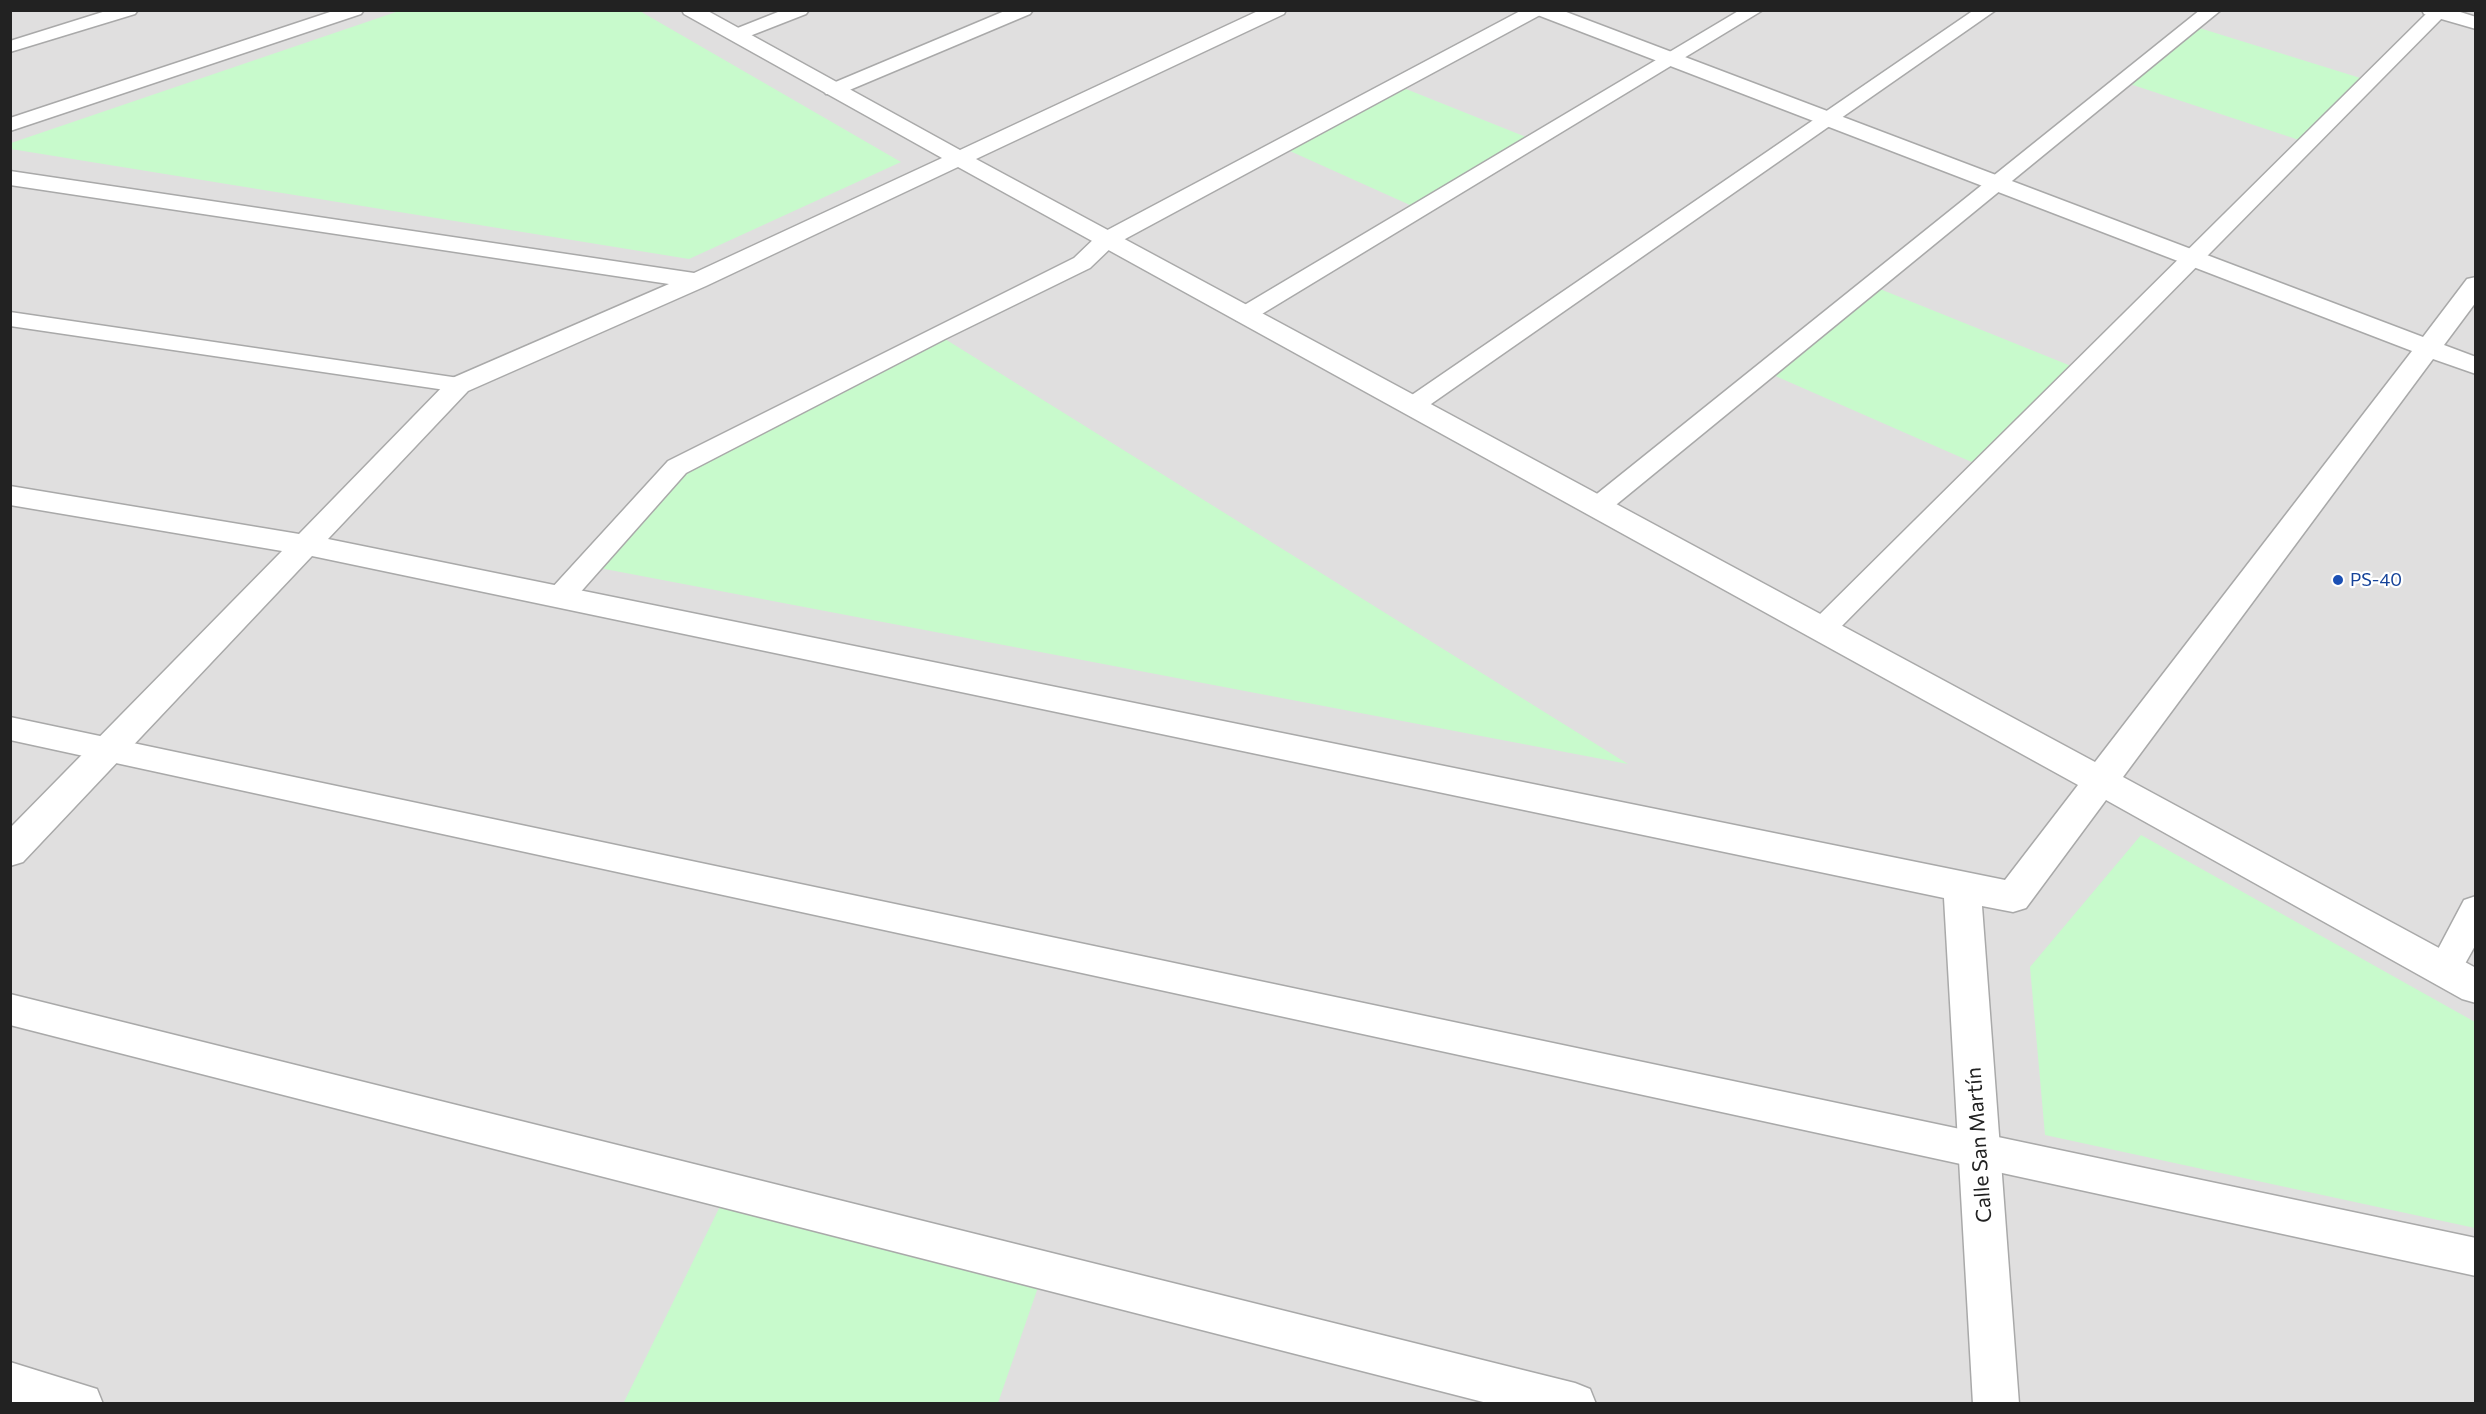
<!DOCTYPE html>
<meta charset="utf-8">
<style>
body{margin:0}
#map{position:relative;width:2486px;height:1414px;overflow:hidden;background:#f2efe9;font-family:Commissioner,sans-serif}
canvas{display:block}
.frame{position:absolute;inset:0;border:12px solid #222;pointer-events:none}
</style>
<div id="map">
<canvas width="2486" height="1414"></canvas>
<div class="frame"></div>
</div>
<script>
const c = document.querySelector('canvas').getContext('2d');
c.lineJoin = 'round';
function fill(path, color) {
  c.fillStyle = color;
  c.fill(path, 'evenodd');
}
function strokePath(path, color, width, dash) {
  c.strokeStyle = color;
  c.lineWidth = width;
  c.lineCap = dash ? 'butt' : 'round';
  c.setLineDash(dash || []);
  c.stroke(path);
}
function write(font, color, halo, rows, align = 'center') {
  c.font = font + ' Commissioner,sans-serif';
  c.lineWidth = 4.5;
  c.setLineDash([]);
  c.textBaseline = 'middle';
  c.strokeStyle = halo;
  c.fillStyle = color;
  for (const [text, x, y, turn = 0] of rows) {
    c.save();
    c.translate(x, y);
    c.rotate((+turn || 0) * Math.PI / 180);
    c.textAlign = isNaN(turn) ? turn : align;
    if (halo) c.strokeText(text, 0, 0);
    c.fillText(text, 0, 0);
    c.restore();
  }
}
fill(new Path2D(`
 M11,11H2475V1403H11Z`), '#e0dfdf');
fill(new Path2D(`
 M638,10L901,162L689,259L11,149V143L399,11Z
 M2193,26L2370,81L2308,143L2124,82Z
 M1396,85L1536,141L1421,210L1281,147Z
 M1870,285L2081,370L1983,467L1764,371Z
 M937,334L1628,764L589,566L677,467Z
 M2141,835L2475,1022V1228L2045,1135L2030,967Z
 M728,1190L1044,1270L998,1403L623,1404Z`), '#c8facc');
const lane = new Path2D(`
 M109,10H138L135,14L10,52V41Z
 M336,10H364L361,14L10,131V118Z
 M783,10H809L806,14L742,39H730L727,35L730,31Z
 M1007,10H1033L1030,14L840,94H826L823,90L826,86Z
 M1522,10H1545L1542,14L1114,245L1090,268L945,339L686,473L570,604L560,607L550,604L546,597L550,590L668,461L1074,258L1098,235Z
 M1740,10H1763L1252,320L1244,322L1236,320L1232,315L1236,310Z
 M1974,10H1996L1421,411L1412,414L1403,411L1400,406L1403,401Z
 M2200,10H2221L1606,513L1597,516L1588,513L1584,507L1588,501Z
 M2430,10H2450L1832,636L1822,639L1812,636L1808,629L1812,622Z
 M10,312L459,378L468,380L471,385L468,390L459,392L10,326Z
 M10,717L2476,1238V1276L10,740Z
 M2476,896V944L2456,980L2444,985L2432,980L2427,970L2464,900Z
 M10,994L1575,1383L1590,1389L1596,1404H1491L10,1025Z
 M10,1362L97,1389L103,1404H10Z`);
const street = new Path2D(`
 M682,10H706L960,150L1260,10H1286L1284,14L976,159L2095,762L2412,351L1535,14L1533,10H1561L2423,337L2467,279L2476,277V302L2444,345L2476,357V374L2433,359L2123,777L2476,968V1003L2462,999L2106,800L2026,908L2013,912L1982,906L2019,1404H1973L1944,898L312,556L23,862L10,866V828L282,551L10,505V486L299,534L450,379L669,284L10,185V171L694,273L942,158L684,14ZM958,167L2078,785L2005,880L328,539L468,391L706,286Z
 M2422,10H2454L2476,17V29L2424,14Z`);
strokePath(lane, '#a9a9a9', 3);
strokePath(street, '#a9a9a9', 3);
fill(lane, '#fff');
fill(street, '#fff');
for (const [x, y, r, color] of [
 [2338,580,6,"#1a4fb4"]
]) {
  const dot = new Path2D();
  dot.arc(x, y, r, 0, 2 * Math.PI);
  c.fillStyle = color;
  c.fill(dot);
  strokePath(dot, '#fff', 2);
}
write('18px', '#164399', '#fff', [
 ["PS-40",2350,580]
], 'left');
write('21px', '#222', '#fff', [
 ["Calle San Martín",1979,1145,-94]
]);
</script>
